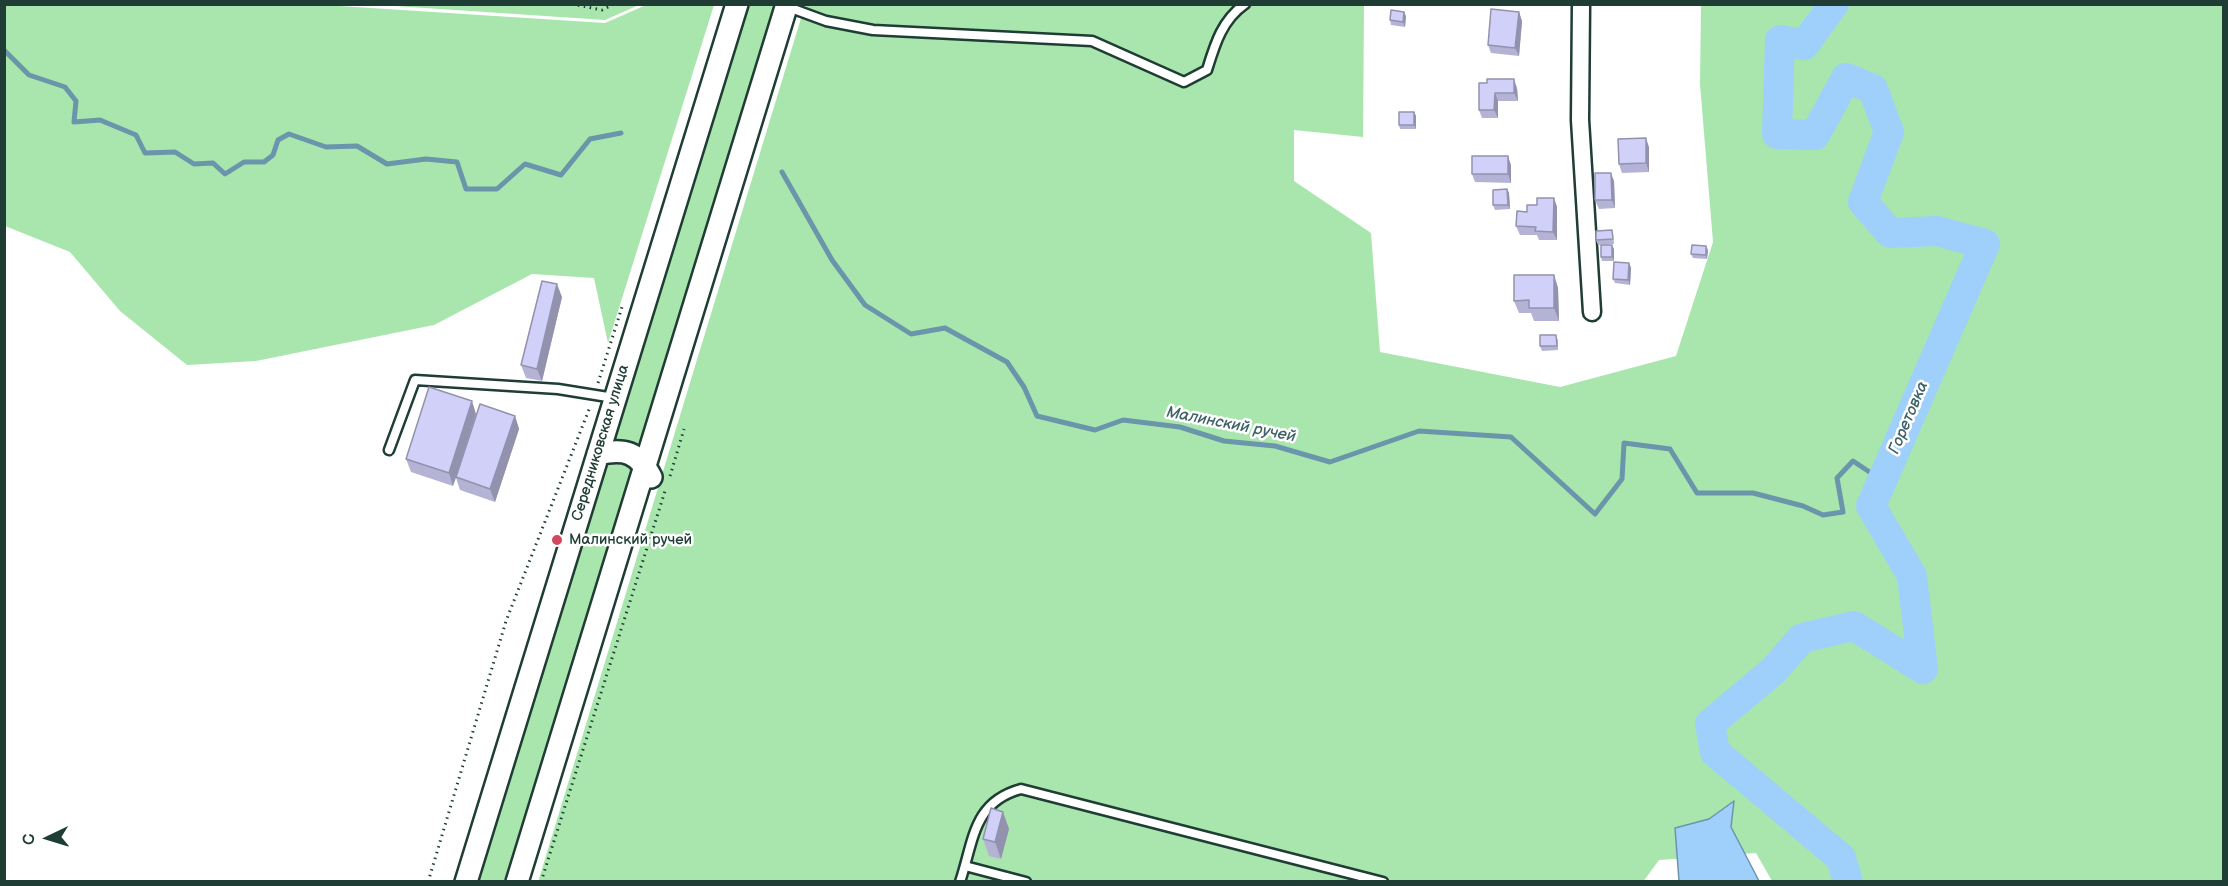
<!DOCTYPE html>
<meta charset="utf-8">
<style>
body{margin:0}
#map{position:relative;width:2228px;height:886px;overflow:hidden;background:#fff;font-family:"Balsamiq Sans",sans-serif}
canvas{display:block}
.frame{position:absolute;inset:0;border:6px solid #1f3d34;pointer-events:none}
.north{position:absolute;left:18px;top:808px;width:60px;height:60px;-webkit-text-stroke:4px #fff;paint-order:stroke;rotate:266deg;font-size:16px;font-weight:700;line-height:24px;text-align:center;color:#1f3d34}
.north::after{content:'';display:block;margin:auto;width:21px;height:27px;background:#1f3d34;clip-path:polygon(50% 0,100% 100%,50% 72%,0 100%)}
</style>
<div id="map">
<canvas width="2228" height="886"></canvas>
<div class="frame"></div>
<div class="north">С</div>
</div>
<script>
const c = document.querySelector('canvas').getContext('2d');
c.lineJoin = 'round';
function fill(path, color) {
  c.fillStyle = color;
  c.fill(path, 'evenodd');
}
function strokePath(path, color, width, dash) {
  c.strokeStyle = color;
  c.lineWidth = width;
  c.lineCap = dash ? 'butt' : 'round';
  c.setLineDash(dash || []);
  c.stroke(path);
}
function write(font, color, halo, rows, align = 'center') {
  c.font = font + ' "Balsamiq Sans",sans-serif';
  c.lineWidth = 5;
  c.setLineDash([]);
  c.textBaseline = 'middle';
  c.strokeStyle = halo;
  c.fillStyle = color;
  for (const [text, x, y, turn = 0] of rows) {
    c.save();
    c.translate(x, y);
    c.rotate((+turn || 0) * Math.PI / 180);
    c.textAlign = isNaN(turn) ? turn : align;
    if (halo) c.strokeText(text, 0, 0);
    c.fillText(text, 0, 0);
    c.restore();
  }
}
fill(new Path2D(`
 M324,5L605,23L646,5H714L608,343L594,278L532,274L434,325L256,361L187,365L120,311L70,252L5,226V5Z
 M380,5H639L605,20Z
 M746,5H778L504,881L472,882Z
 M805,5H1364L1363,137L1294,130V181L1371,233L1380,352L1560,387L1676,356L1713,242L1700,84L1701,5H2223V881H1772L1756,853L1659,860L1643,882H538Z`), '#a8e6ad');
const water = new Path2D(`
 M1734,801L1731,827L1759,881H1679L1675,828L1709,819Z`);
fill(water, '#9ed0fb');
strokePath(water, '#6b95ab', 1.5);
strokePath(new Path2D(`
 M4,50L29,75L65,87L76,101L74,122L100,120L136,135L145,153L175,152L194,164L213,163L225,174L244,162H264L273,155L278,140L289,134L326,147L357,146L387,164L426,159L457,162L466,189H497L525,164L561,175L590,139L621,133
 M782,172L832,260L865,305L911,334L945,328L1007,362L1024,387L1037,416L1095,430L1123,420L1180,427L1224,441L1275,446L1330,462L1419,431L1511,437L1595,514L1622,479L1624,443L1670,449L1697,493H1753L1803,506L1823,515L1843,512L1837,478L1853,461L1874,475L1884,477`), '#6b95ab', 5);
strokePath(new Path2D(`
 M1834,4L1804,45L1780,40L1777,134L1815,135L1846,78L1873,89L1889,132L1863,202L1890,233L1937,231L1985,244L1871,506L1912,576L1923,669L1854,626L1802,638L1774,670L1710,724L1715,752L1841,858L1848,882`), '#9ed0fb', 30);
const service = new Path2D(`
 M788,7L826,21L873,30L1092,41L1184,82L1207,70C1215,44 1222,20 1245,4
 M389,450L415,380L558,389L614,398
 M965,866L1026,882
 M960,882C974,840 973,802 1021,789L1383,882`);
const minor = new Path2D(`
 M1581,4L1580,120L1592,312`);
const tertiary = new Path2D(`
 M598,454C625,448 638,452 651,477
 M466,882L737,4
 M517,882L787,4`);
strokePath(service, '#1f3d34', 13);
strokePath(minor, '#1f3d34', 21);
strokePath(tertiary, '#1f3d34', 26);
strokePath(new Path2D(`
 M572,4L602,10L614,4
 M598,383L622,307
 M670,476L684,429
 M428,882L506,621L590,407
 M541,882L666,488`), '#1f3d34', 3, [1.5, 4.5]);
strokePath(service, '#fff', 8);
strokePath(minor, '#fff', 16);
strokePath(tertiary, '#fff', 21);
fill(new Path2D(`
 M1519,12L1522,21L1519,56L1491,53L1488,45Z
 M1406,16L1405,27L1391,25L1390,20Z
 M1479,83L1517,88L1518,101H1498V118H1482L1479,110Z
 M1414,112L1416,116V129H1400L1399,125Z
 M1649,147V172L1622,173L1619,164Z
 M1511,165V183L1475,182L1472,174Z
 M1614,181L1615,208L1599,209L1595,200Z
 M1507,189L1509,193L1510,209L1495,210L1493,205Z
 M1554,198L1557,207V240H1539L1537,235H1520L1516,226L1527,212L1537,205Z
 M1613,234L1614,244L1598,245L1596,240Z
 M1614,249V261H1602L1601,257Z
 M1708,250L1707,259L1693,258L1691,254Z
 M1629,263L1631,268L1630,285L1615,283L1613,279Z
 M1554,275L1558,288L1559,321H1534L1531,313H1519L1514,301Z
 M562,297L542,381L526,378L521,365Z
 M1558,339V350L1542,351L1540,346Z
 M476,414L461,461L515,416L519,429L495,502L460,490L456,478L453,486L411,472L406,459Z
 M1003,812L1009,829L1001,859L989,856L983,839Z`), '#b4b3d5');
fill(new Path2D(`
 M1404,12L1406,16L1405,27L1403,22Z
 M1519,12L1522,21L1519,56L1515,48Z
 M1514,79L1517,88L1518,101L1514,93Z
 M1495,93L1498,101V118L1494,110Z
 M1414,112L1416,116V129L1414,125Z
 M1646,138L1649,147V172L1646,163Z
 M1508,156L1511,165V183L1508,174Z
 M1611,173L1614,181L1615,208L1612,200Z
 M1507,189L1509,193L1510,209L1508,205Z
 M1554,198L1557,207V240L1553,232Z
 M1612,245L1614,249V261L1612,257Z
 M1706,246L1708,250L1707,259L1706,255Z
 M1629,263L1631,268L1630,285L1628,280Z
 M1554,275L1558,288L1559,321L1554,308Z
 M557,284L562,297L542,381L537,369Z
 M472,401L476,414L453,486L449,473Z
 M515,416L519,429L495,502L490,489Z
 M1003,812L1009,829L1001,859L995,842Z`), '#9292ae');
const building = new Path2D(`
 M1491,9L1519,12L1515,48L1488,45Z
 M1391,10L1404,12L1403,22L1390,20Z
 M1487,79H1514V93H1495L1494,110H1479V83H1487Z
 M1399,112H1414V125H1399Z
 M1646,138V163L1619,164L1618,139Z
 M1472,156H1508V174H1472Z
 M1595,173H1611L1612,200H1595Z
 M1507,189L1508,205H1493V190Z
 M1537,198H1554L1553,232L1535,231L1536,227L1516,226L1517,211L1527,212V205H1537Z
 M1612,230L1613,239L1596,240V231Z
 M1601,245H1612V257H1601Z
 M1692,245L1706,246V255L1691,254Z
 M1614,262L1629,263L1628,280L1613,279Z
 M1514,275H1554V308H1529V300L1514,301Z
 M542,281L557,284L537,369L521,365Z
 M1540,335H1556L1557,346H1540Z
 M429,387L472,401L449,473L406,459Z
 M480,404L515,416L490,489L456,477Z
 M991,808L1003,812L995,842L983,839Z`);
fill(building, '#d1d0f8');
strokePath(building, '#9292ae', 1.5);
for (const [x, y, r, color] of [
 [557,540,6,"#d1495b"]
]) {
  const dot = new Path2D();
  dot.arc(x, y, r, 0, 2 * Math.PI);
  c.fillStyle = color;
  c.fill(dot);
  strokePath(dot, '#fff', 2);
}
write('15px', '#1f3d34', '#fff', [
 ["Середниковская улица",601,443,-73]
]);
write('15px', '#1f3d34', '#fff', [
 ["Малинский ручей",569,540]
], 'left');
write('italic 16px', '#3f6266', '#fff', [
 ["Горетовка",1909,418,-67],
 ["Малинский ручей",1231,425,11]
]);
</script>
